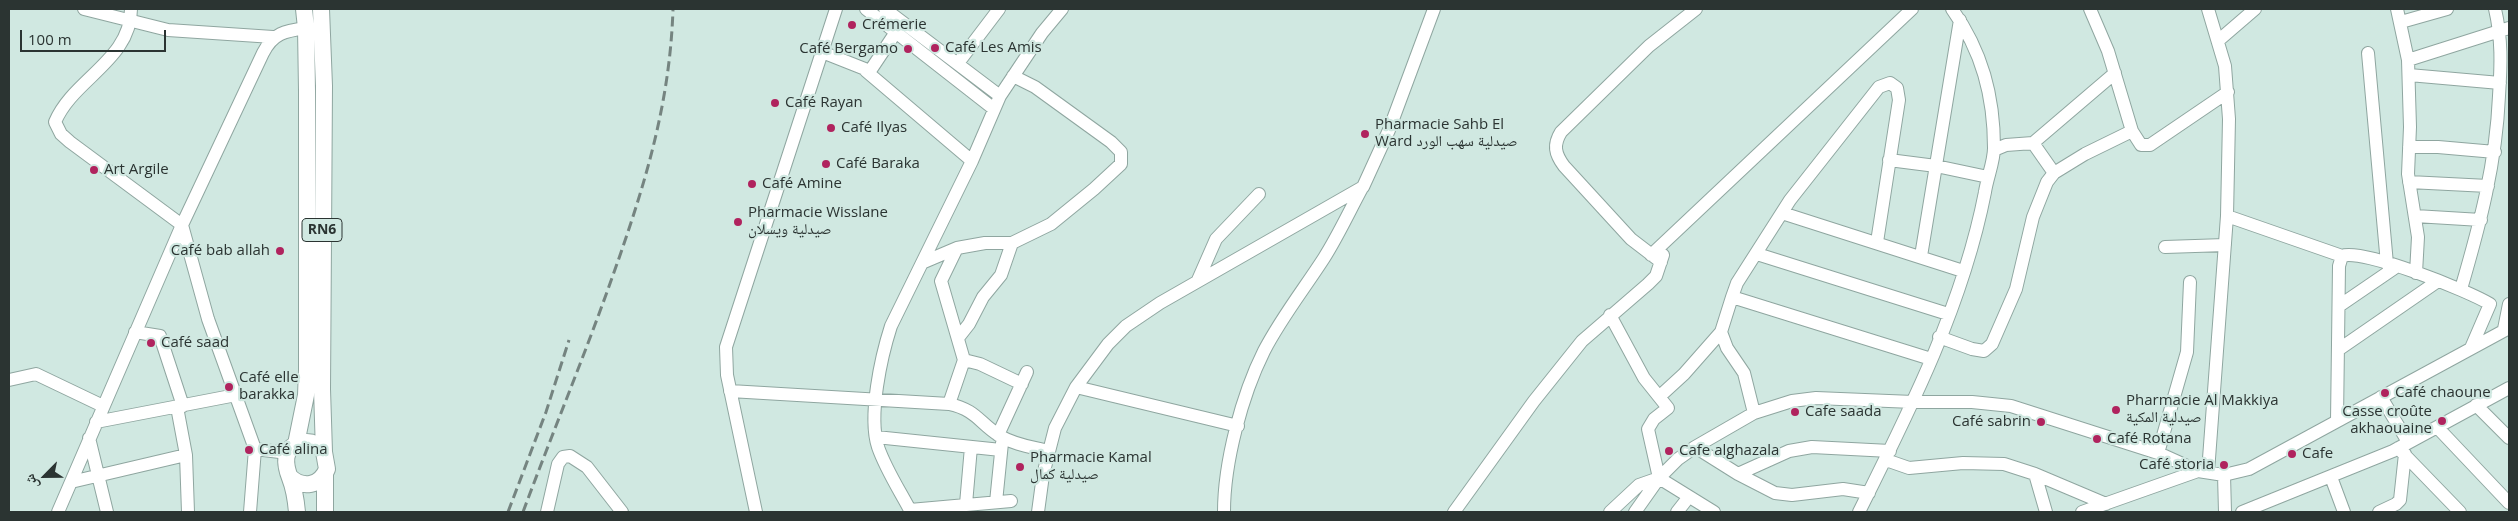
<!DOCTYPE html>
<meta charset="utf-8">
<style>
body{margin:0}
#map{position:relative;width:2518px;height:521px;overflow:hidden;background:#d0e8e1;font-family:"Open Sans","Noto Naskh Arabic",sans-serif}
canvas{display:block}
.frame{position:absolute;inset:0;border:10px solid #2b3432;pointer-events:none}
.north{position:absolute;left:20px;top:451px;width:50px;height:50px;-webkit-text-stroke:4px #d0e8e1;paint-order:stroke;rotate:247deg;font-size:14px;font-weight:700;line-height:20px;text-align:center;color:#2b3432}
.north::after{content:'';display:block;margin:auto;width:18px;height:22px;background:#2b3432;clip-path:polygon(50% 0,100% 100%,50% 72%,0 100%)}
.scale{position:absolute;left:20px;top:30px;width:146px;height:22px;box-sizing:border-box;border:2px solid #2b3432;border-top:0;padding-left:6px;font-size:15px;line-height:18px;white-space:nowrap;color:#2b3432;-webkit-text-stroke:4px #d0e8e1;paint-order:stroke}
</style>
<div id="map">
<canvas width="2518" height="521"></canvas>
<div class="frame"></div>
<div class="north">ش</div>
<div class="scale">100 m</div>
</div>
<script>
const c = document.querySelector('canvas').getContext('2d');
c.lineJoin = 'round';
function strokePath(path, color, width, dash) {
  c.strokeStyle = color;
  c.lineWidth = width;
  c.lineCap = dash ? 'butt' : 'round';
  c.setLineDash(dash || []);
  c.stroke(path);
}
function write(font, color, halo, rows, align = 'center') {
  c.font = font + ' "Open Sans","Noto Naskh Arabic",sans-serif';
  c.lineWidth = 4.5;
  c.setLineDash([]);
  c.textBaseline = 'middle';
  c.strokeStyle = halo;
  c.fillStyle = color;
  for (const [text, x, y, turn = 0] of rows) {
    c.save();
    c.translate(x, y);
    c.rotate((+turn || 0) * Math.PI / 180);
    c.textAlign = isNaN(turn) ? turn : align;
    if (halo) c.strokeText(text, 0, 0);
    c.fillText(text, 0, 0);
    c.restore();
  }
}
const minor = new Path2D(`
 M84,9L168,30L273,37
 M131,9C131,60 73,79 55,122L61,134L70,142L182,225L208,319L255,449L288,453
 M866,9L994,109
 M885,9L1000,96
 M2090,9L2108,51L2132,131L2141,145H2150L2228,92
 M2208,9L2225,66L2229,119L2227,216L2208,472
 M2397,9L2408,60L2410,127L2408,174L2418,237L2416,273
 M2401,22L2447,9
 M2219,40L2255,9
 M822,52L870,71L896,32
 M2368,53L2387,264
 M2408,60L2509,28
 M958,63L999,9
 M866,71L972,161
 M2409,75L2500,83
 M2033,143L2054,173
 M2409,147H2438L2495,152
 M1994,150L2006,145L2033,143L2115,73
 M1889,160L1936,166L1988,177
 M2409,182L2488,186
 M1782,213L1963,271
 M2227,216L2342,256
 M2415,216L2481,220
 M2165,247L2225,245
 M1757,254L1948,314
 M1651,255L1912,9
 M1921,256L1960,20
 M924,262L957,248L985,243H1012L1051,224L1094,189L1121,164V152L1111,142L1035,87L1013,76
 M1661,262L1631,239L1564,166C1555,154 1553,145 1561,132L1649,46L1696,9
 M1198,280L1216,239L1259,194
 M2461,289C2480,224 2496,164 2499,96C2501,65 2502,39 2495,9
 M1732,297L1931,359
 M2339,306L2396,267
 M1610,315L1644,378L1668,408L1654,419L1648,429L1659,478L1714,512
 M2504,329L2509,304
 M135,332L160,336L183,406
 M1939,337L1972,349L1984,351L1992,344L2016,289L2033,217L2047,182L2054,173L2085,154L2132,131
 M958,338L969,324L983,297L1001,275L1012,243
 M2338,350L2438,281
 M964,360L980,364L1022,384
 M9,380L36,374L103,406
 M1076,387L1238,426
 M730,391L949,404C977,410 979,423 1000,436C1015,445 1032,447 1048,451
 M1660,396L1684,374L1721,332
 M2381,397L2408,442
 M949,404L964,360L941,281L957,248
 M2476,405L2509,438
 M177,407L186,455
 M1754,413L1744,373L1727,348L1721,332L1732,297L1737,283L1790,200L1879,87L1890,83L1897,88L1899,100L1877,242
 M2337,421L2339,266L2342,256C2362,248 2469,291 2490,304L2471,348
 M96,422L236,395
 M2437,427L2509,503
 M998,435L1027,372
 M876,437L1001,450
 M89,438L107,512
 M1695,447L1738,474L1775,493L1792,495L1843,489L1869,493
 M2398,448L2460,512
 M2158,453L2187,352L2190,282
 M1886,460L1909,468L1963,463L2004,464L2035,474L2106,504
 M1738,474L1789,451L1812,447L1890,451
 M2035,474L2046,512
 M2224,475L2225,512
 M2331,477L2344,512
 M71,482L186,455L188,512
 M996,502L1002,443
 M966,504L971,447
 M910,510L1011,501
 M58,512L182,225L263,53C273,33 285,31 306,28
 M250,512L255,449
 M547,512L558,464L563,457L570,456L587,467L622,512
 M756,512L727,375L726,347L836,9
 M911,512C900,491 886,470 878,447C868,416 881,357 891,326L972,161L1000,96L1042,33L1062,9
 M1038,512L1043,475L1055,428L1076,387L1108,344L1126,326L1160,303L1363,187L1389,130L1434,9
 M1224,512C1224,462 1242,395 1264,351C1281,318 1304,289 1324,258C1338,236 1349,212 1362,188
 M1454,512L1534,401L1582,341L1648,284L1656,276L1663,255
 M1610,512L1639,485L1659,478
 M1635,512L1659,478L1678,459L1695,447L1754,413L1792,401L1816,398L1913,402H1972L2011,406L2158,453L2198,471L2224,475L2249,469L2509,328
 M1677,512L1688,498
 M1859,512C1910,410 1963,305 1985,192C1987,178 1994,162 1994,148C1994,96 1982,51 1952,9
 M2082,512L2198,471
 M2242,512L2393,451L2509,388
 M2379,512L2396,504L2400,500L2405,454`);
const major = new Path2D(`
 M321,9L324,86L322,389L324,452
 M296,444L306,395L307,370V91L306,28L304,9
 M290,477C303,489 320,486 327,469L324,452C318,444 310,440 300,443C282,448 285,465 290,478C294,488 296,501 297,512
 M325,512V474`);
strokePath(minor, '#8fa6a0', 14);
strokePath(major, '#8fa6a0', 18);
strokePath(minor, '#fff', 12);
strokePath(major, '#fff', 16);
strokePath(new Path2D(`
 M508,512L546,412L569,340
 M523,512C552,434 584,357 612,278C644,188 670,105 673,9`), '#758480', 3, [10, 5]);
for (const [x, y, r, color] of [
 [852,25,5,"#b0235e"],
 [935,48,5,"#b0235e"],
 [908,49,5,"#b0235e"],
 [775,103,5,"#b0235e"],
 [831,128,5,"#b0235e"],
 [1365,134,5,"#b0235e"],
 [826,164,5,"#b0235e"],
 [94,170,5,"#b0235e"],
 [752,184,5,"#b0235e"],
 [738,222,5,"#b0235e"],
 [280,251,5,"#b0235e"],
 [151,343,5,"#b0235e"],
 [229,387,5,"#b0235e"],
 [2385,393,5,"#b0235e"],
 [2116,410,5,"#b0235e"],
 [1795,412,5,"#b0235e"],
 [2442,421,5,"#b0235e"],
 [2041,422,5,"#b0235e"],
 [2097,439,5,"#b0235e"],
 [249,450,5,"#b0235e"],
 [1669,451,5,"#b0235e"],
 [2292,454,5,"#b0235e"],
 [2224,465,5,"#b0235e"],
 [1020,467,5,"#b0235e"]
]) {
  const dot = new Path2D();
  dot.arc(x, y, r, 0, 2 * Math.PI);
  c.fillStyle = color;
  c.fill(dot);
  strokePath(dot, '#d0e8e1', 2);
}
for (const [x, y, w] of [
 [322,230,40]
]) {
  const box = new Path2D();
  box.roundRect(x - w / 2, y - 11.5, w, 23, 4);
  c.fillStyle = '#d0e8e1';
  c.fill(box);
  strokePath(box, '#2b3432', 1);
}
write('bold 14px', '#2b3432', null, [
 ["RN6",322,230]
]);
write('15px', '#2b3432', '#d0e8e1', [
 ["Crémerie",862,25],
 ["Café Les Amis",945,48],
 ["Café Bergamo",898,49,"right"],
 ["Café Rayan",785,103],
 ["Pharmacie Sahb El",1375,125],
 ["Ward صيدلية سهب الورد",1375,142],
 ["Café Ilyas",841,128],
 ["Café Baraka",836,164],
 ["Art Argile",104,170],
 ["Café Amine",762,184],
 ["Pharmacie Wisslane",748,213],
 ["صيدلية ويسلان",748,230],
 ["Café bab allah",270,251,"right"],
 ["Café saad",161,343],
 ["Café elle",239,378],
 ["barakka",239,395],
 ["Café chaoune",2395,393],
 ["Pharmacie Al Makkiya",2126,401],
 ["صيدلية المكية",2126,418],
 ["Cafe saada",1805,412],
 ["Casse croûte",2432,412,"right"],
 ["akhaouaine",2432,429,"right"],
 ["Café sabrin",2031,422,"right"],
 ["Café Rotana",2107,439],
 ["Café alina",259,450],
 ["Cafe alghazala",1679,451],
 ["Cafe",2302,454],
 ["Pharmacie Kamal",1030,458],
 ["صيدلية كمال",1030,475],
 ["Café storia",2214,465,"right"]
], 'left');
</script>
